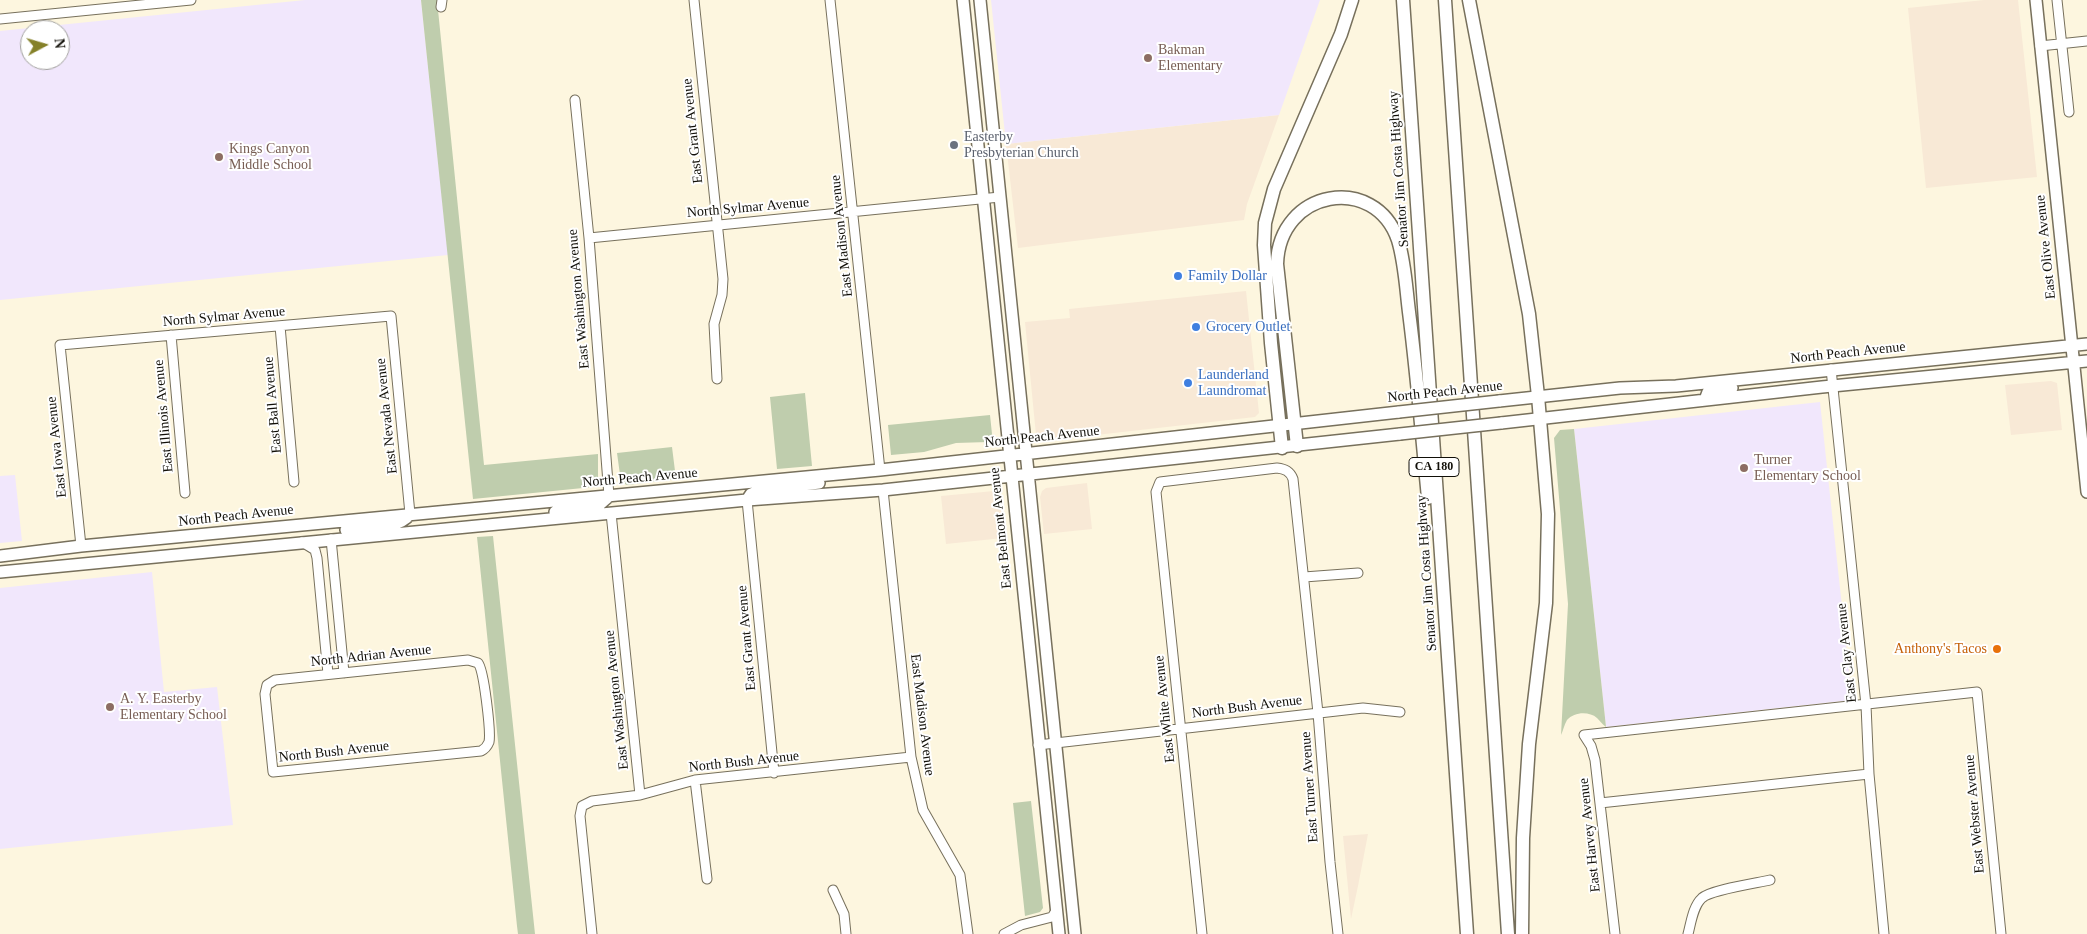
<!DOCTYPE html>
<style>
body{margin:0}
#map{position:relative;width:2087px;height:934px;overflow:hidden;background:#fdf6df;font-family:"Times New Roman",serif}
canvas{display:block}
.north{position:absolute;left:20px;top:20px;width:50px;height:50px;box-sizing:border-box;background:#fff;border:1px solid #a09f9c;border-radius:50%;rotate:84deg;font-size:14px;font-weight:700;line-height:20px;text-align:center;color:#110f08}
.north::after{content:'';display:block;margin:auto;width:18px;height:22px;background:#858129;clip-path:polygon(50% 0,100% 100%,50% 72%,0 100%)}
</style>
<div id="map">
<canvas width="2087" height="934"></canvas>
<div class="north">N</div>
</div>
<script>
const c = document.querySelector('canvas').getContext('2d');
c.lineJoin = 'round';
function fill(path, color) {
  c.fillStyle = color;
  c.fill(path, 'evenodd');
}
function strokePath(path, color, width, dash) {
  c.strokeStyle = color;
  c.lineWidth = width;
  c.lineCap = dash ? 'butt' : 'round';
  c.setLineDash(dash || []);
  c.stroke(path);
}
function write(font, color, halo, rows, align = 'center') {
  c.font = font + ' "Times New Roman",serif';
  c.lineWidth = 4;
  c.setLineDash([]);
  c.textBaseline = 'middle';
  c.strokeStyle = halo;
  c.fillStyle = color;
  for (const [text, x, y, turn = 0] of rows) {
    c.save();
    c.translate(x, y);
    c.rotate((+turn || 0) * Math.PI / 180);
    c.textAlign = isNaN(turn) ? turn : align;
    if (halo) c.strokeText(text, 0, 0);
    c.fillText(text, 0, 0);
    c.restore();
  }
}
fill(new Path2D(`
 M1984,0H2018L2037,177L1926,188L1908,8Z
 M1279,115L1247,204L1244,220L1018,248L1006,144Z
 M1246,291L1259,413L1255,417L1043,441L1036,435L1025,322L1070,318L1069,309Z
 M2051,381L2057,383L2062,430L2011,435L2005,385Z
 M1087,483L1092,529L1044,534L1040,497L1042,491L1046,488Z
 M994,491L1001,497L1003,538L946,544L941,496Z
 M1368,834L1358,886L1351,919L1343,836Z`), '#f8e9d6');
fill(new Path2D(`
 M305,0H421L448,255L0,300V31ZM30,30H60V60H30Z
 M991,0H1320L1279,115L1006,144Z
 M1820,402L1852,700L1606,727L1574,429Z
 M15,475L22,541L0,543V476Z
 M152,572L164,692L217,687L233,825L0,849V588Z`), '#f1e7fc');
fill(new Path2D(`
 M421,0H437L484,465L598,454V479L593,487L473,499Z
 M805,393L812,466L777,469L770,397Z
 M990,415L992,434L988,442L956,443L924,452L891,455L888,425Z
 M1574,429L1606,727C1602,724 1600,721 1597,718C1589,711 1574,712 1567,720C1564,725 1563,731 1561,735L1568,604L1554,438L1560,430Z
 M672,447L676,479L627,485L621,482L617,453Z
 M493,536L535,934H518L517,926L477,537Z
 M1031,801L1043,908L1040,912L1025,916L1013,803Z`), '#bfcdad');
const minor = new Path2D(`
 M694,0L723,279L722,295L714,324L717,379
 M830,0L880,470
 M2057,0L2069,112
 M441,7L442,0
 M0,19L191,0
 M2040,46L2087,41
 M575,100L589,238L609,496
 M589,238L1000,197
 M280,326L294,482
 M171,335L185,493
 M1831,369L1866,705L1869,774L1884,934
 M883,490L911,757L923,810L960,875L968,934
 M747,500L774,773
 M611,513L640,795
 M331,539L344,673
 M302,542L315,550L317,558L328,674
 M81,546L60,345L391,316L410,514
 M1304,577L1358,573
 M468,660L478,663C484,670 491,732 489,742C487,747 485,749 481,751L273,772L265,694L267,685L275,680Z
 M1584,735L1977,692L2001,934
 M1584,735L1591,746L1595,760L1615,934
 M1038,745L1363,708L1400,712
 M695,780L707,879
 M1600,803L1869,774
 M833,890L844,914L846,934
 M592,934L580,816L582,806L592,801L640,795L695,780L911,757
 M1004,934L1021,925L1052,917L1056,911
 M1202,934L1156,492L1160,482L1277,468C1285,469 1290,471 1293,479L1318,713L1330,862L1338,934
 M1688,934C1691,923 1693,906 1702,898C1710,890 1757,883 1770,880`);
const major = new Path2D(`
 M963,0L1059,934
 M980,0L1075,934
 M2036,0L2087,492
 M1705,400L1708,392L1732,388
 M1499,401L1620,388L1676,386L2087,344
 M1501,423L1822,387L2087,361
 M747,500L751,494L761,490L819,483
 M555,512L600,504L608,497
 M346,530C364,528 399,530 410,514
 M0,556L81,546L880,470L1399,412
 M0,572L747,500L883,490L1400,434`);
const highway = new Path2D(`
 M1403,0C1423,311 1447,623 1467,934
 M1445,0L1508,934
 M1469,0L1529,314L1538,396L1548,514L1546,603L1529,744L1523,838L1522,934
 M1297,446L1277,264C1279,189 1375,173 1398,240C1405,263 1406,288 1409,312C1417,374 1422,436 1428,498
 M1282,448L1271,343L1264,245L1265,223L1274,189L1341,34L1352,0`);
strokePath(minor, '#77705c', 11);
strokePath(major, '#77705c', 14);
strokePath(highway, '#77705c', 15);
strokePath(minor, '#fff', 9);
strokePath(major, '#fff', 11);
strokePath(highway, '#fff', 12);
const majorBridge = new Path2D(`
 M1399,412L1499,401
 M1400,434L1501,423`);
strokePath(majorBridge, '#77705c', 14, []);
strokePath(majorBridge, '#fff', 11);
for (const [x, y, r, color] of [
 [1148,58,5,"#8d6e63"],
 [954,145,5,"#6b7280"],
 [219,157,5,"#8d6e63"],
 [1178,276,5,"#3f7fe0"],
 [1196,327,5,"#3f7fe0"],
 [1188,383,5,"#3f7fe0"],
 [1744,468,5,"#8d6e63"],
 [1997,649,5,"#e8710a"],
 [110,707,5,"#8d6e63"]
]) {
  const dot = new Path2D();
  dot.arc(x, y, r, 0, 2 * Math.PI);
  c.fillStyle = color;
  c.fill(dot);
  strokePath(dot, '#fff', 2);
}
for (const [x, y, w] of [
 [1434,467,50]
]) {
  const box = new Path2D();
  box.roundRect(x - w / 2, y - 9.5, w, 19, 4);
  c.fillStyle = '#fff';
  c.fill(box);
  strokePath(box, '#110f08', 1);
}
write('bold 12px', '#110f08', null, [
 ["CA 180",1434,467]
]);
write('14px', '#785e54', '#fff', [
 ["Bakman",1158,50],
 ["Elementary",1158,66],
 ["Kings Canyon",229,149],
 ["Middle School",229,165],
 ["Turner",1754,460],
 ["Elementary School",1754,476],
 ["A. Y. Easterby",120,699],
 ["Elementary School",120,715]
], 'left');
write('14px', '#110f08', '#fff', [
 ["East Grant Avenue",693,131,-96],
 ["Senator Jim Costa Highway",1399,169,-94],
 ["North Sylmar Avenue",748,208,-5],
 ["East Madison Avenue",842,236,-96],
 ["East Olive Avenue",2046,247,-96],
 ["East Washington Avenue",579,299,-95],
 ["North Sylmar Avenue",224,317,-5],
 ["North Peach Avenue",1848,353,-6],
 ["North Peach Avenue",1445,392,-6],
 ["East Ball Avenue",273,405,-95],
 ["East Illinois Avenue",164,416,-95],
 ["East Nevada Avenue",387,416,-96],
 ["North Peach Avenue",1042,437,-6],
 ["East Iowa Avenue",57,447,-96],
 ["North Peach Avenue",640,478,-5],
 ["North Peach Avenue",236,516,-6],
 ["East Belmont Avenue",1001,528,-96],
 ["Senator Jim Costa Highway",1427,573,-94],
 ["East Grant Avenue",747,638,-95],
 ["East Clay Avenue",1847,653,-96],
 ["North Adrian Avenue",371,656,-6],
 ["East Washington Avenue",617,700,-96],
 ["North Bush Avenue",1247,707,-7],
 ["East White Avenue",1165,709,-96],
 ["East Madison Avenue",922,715,83],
 ["North Bush Avenue",334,752,-6],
 ["North Bush Avenue",744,762,-6],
 ["East Turner Avenue",1310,787,-94],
 ["East Webster Avenue",1975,814,-95],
 ["East Harvey Avenue",1590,835,-96]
]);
write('14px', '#5b616d', '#fff', [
 ["Easterby",964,137],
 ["Presbyterian Church",964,153]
], 'left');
write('14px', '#366cbe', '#fff', [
 ["Family Dollar",1188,276],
 ["Grocery Outlet",1206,327],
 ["Launderland",1198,375],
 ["Laundromat",1198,391]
], 'left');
write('14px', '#c56008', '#fff', [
 ["Anthony's Tacos",1987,649]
], 'right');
</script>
